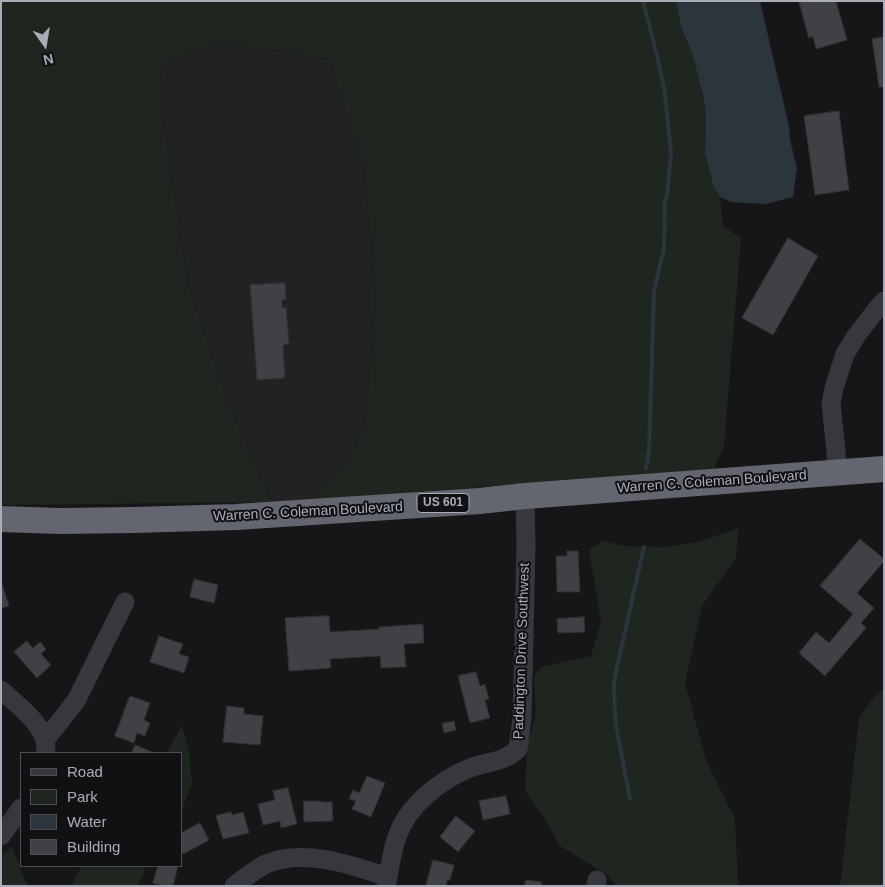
<!DOCTYPE html>
<style>
body{margin:0}
#map{position:relative;width:885px;height:887px;overflow:hidden;background:#161618;font-family:Arial,sans-serif}
canvas{display:block}
.frame{position:absolute;inset:0;border:2px solid #a8adb8;pointer-events:none}
.legend{position:absolute;left:20px;top:752px;width:162px;height:115px;box-sizing:border-box;background:#111113;border:1px solid #4d4f55;margin:0;padding:6px 9px;list-style:none;font-size:15px;color:#a8adb8}
.legend li{display:flex;align-items:center;gap:10px;height:25px}
.legend b{width:25px;border:1px solid #4d4f55}
.north{position:absolute;left:20px;top:20px;width:50px;height:50px;-webkit-text-stroke:4px #111113;paint-order:stroke;rotate:167deg;font-size:14px;font-weight:700;line-height:20px;text-align:center;color:#a8adb8}
.north::after{content:'';display:block;margin:auto;width:18px;height:22px;background:#a8adb8;clip-path:polygon(50% 0,100% 100%,50% 72%,0 100%)}
</style>
<div id="map">
<canvas width="885" height="887"></canvas>
<div class="frame"></div>
<ul class="legend">
<li><b style="height:6px;background:#37383d"></b>Road</li>
<li><b style="height:14px;background:#1e261f"></b>Park</li>
<li><b style="height:14px;background:#2c353c"></b>Water</li>
<li><b style="height:14px;background:#404145"></b>Building</li>
</ul>
<div class="north">N</div>
</div>
<script>
const c = document.querySelector('canvas').getContext('2d');
c.lineJoin = 'round';
function fill(path, color) {
  c.fillStyle = color;
  c.fill(path, 'evenodd');
}
function strokePath(path, color, width, dash) {
  c.strokeStyle = color;
  c.lineWidth = width;
  c.lineCap = dash ? 'butt' : 'round';
  c.setLineDash(dash || []);
  c.stroke(path);
}
function write(font, color, halo, rows, align = 'center') {
  c.font = font + ' Arial,sans-serif';
  c.lineWidth = 4;
  c.setLineDash([]);
  c.textBaseline = 'middle';
  c.strokeStyle = halo;
  c.fillStyle = color;
  for (const [text, x, y, turn = 0] of rows) {
    c.save();
    c.translate(x, y);
    c.rotate((+turn || 0) * Math.PI / 180);
    c.textAlign = isNaN(turn) ? turn : align;
    if (halo) c.strokeText(text, 0, 0);
    c.fillText(text, 0, 0);
    c.restore();
  }
}
fill(new Path2D(`
 M220,44L281,51L329,60L365,174L376,299L365,424L350,457L314,500L272,502L228,401L187,280L162,109L160,75L173,59Z`), '#222225');
fill(new Path2D(`
 M1,1H676L681,27L692,53L703,95L706,113L705,153L713,185L720,197L723,226L741,238L724,446L714,469L314,500L350,457L365,424L376,299L365,174L329,60L281,51L220,44L173,59L160,75L162,109L187,280L228,401L272,502L1,505Z
 M738,528L736,558L702,606L685,683L706,760L735,819L738,886H617L607,875L560,846L543,816L525,791L527,745L536,715L534,677L541,667L591,656L601,621L589,550L602,541L625,546L663,547L699,542Z
 M884,689V886H840L859,718L875,696Z
 M182,725L189,751L192,784L181,812V753H166Z
 M12,847L25,880L29,886H1V856Z
 M82,866H146L138,886H71Z`), '#1e261f');
fill(new Path2D(`
 M676,1H760L789,126L790,140L797,168L793,197L766,204L731,202L720,197L713,185L705,153L706,113L703,95L692,53L681,27Z`), '#2c353c');
strokePath(new Path2D(`
 M643,1L657,56L665,94L671,153L667,195L665,199L664,248L654,291L649,453L646,468
 M630,799L615,720L614,681L644,547`), '#2c353c', 4);
const building = new Path2D(`
 M799,1H836L847,40L816,49L813,36L809,38Z
 M884,37V87H879L872,39Z
 M839,111L849,190L815,195L804,116Z
 M788,238L818,256L773,335L742,318Z
 M285,283L286,299L282,300V308L286,307L289,344L283,345L285,378L257,380L250,285Z
 M860,539L884,559V561L857,593L874,608L861,623L866,628L825,676L799,653L816,632L829,643L853,614L820,586Z
 M567,551H578L580,592H557L556,556H567Z
 M194,579L218,585L214,603L190,597Z
 M1,584H2L9,606L1,608Z
 M329,616L330,632L379,629V627L423,624L424,643L404,644L406,667L381,668L380,656L330,659L331,668L289,671L285,618Z
 M584,617L585,632L558,633L557,619Z
 M159,636L183,644L179,654L189,657L184,673L150,662Z
 M27,641L33,648L40,642L46,649L41,654L51,665L37,678L14,652Z
 M476,672L480,686L485,684L489,699L485,700L490,718L470,723L458,676Z
 M130,696L150,703L144,720L150,723L145,736L137,733L134,743L115,736Z
 M227,706L244,708V714L263,716L260,745L223,742Z
 M454,721L456,730L444,733L442,724Z
 M135,745L152,752V753H132Z
 M367,776L385,783L371,817L352,809L356,801L349,799L353,790L359,793Z
 M288,788L297,824L281,828L280,821L263,825L258,804L275,800L273,791Z
 M506,796L510,814L483,820L479,801Z
 M304,801H321V802H332L333,821L304,822Z
 M231,812L232,815L243,812L249,833L223,839L216,816Z
 M456,816L475,831L458,852L440,837Z
 M200,823L209,840L183,854L181,850V833Z
 M433,860L454,865L450,880H447L446,886H426Z
 M158,866H178L173,886H164L153,883Z
 M526,880L542,882L541,886H525Z`);
fill(building, '#404145');
strokePath(building, '#303034', 1);
strokePath(new Path2D(`
 M838,472L831,403L834,388L845,354L856,336L873,314L884,301
 M1,690C15,703 41,722 45,741C46,745 46,749 46,753
 M45,740L76,701L125,602
 M1,836L21,808
 M234,886C244,879 255,869 266,864C303,848 352,865 388,877
 M386,886C390,870 391,853 397,837C407,806 440,780 470,768C488,761 503,763 518,749L522,718L526,546L525,496
 M596,886L597,880`), '#37383d', 19);
strokePath(new Path2D(`
 M1,519L60,521L133,520L236,517L480,501L525,496L884,469`), '#63666e', 26);
for (const [x, y, w] of [
 [443,503,52]
]) {
  const box = new Path2D();
  box.roundRect(x - w / 2, y - 9.5, w, 19, 4);
  c.fillStyle = '#111113';
  c.fill(box);
  strokePath(box, '#a8adb8', 1);
}
write('bold 12px', '#a8adb8', null, [
 ["US 601",443,503]
]);
write('14px', '#a8adb8', '#111113', [
 ["Warren C. Coleman Boulevard",712,482,-4],
 ["Warren C. Coleman Boulevard",308,512,-3],
 ["Paddington Drive Southwest",522,651,-88]
]);
</script>
